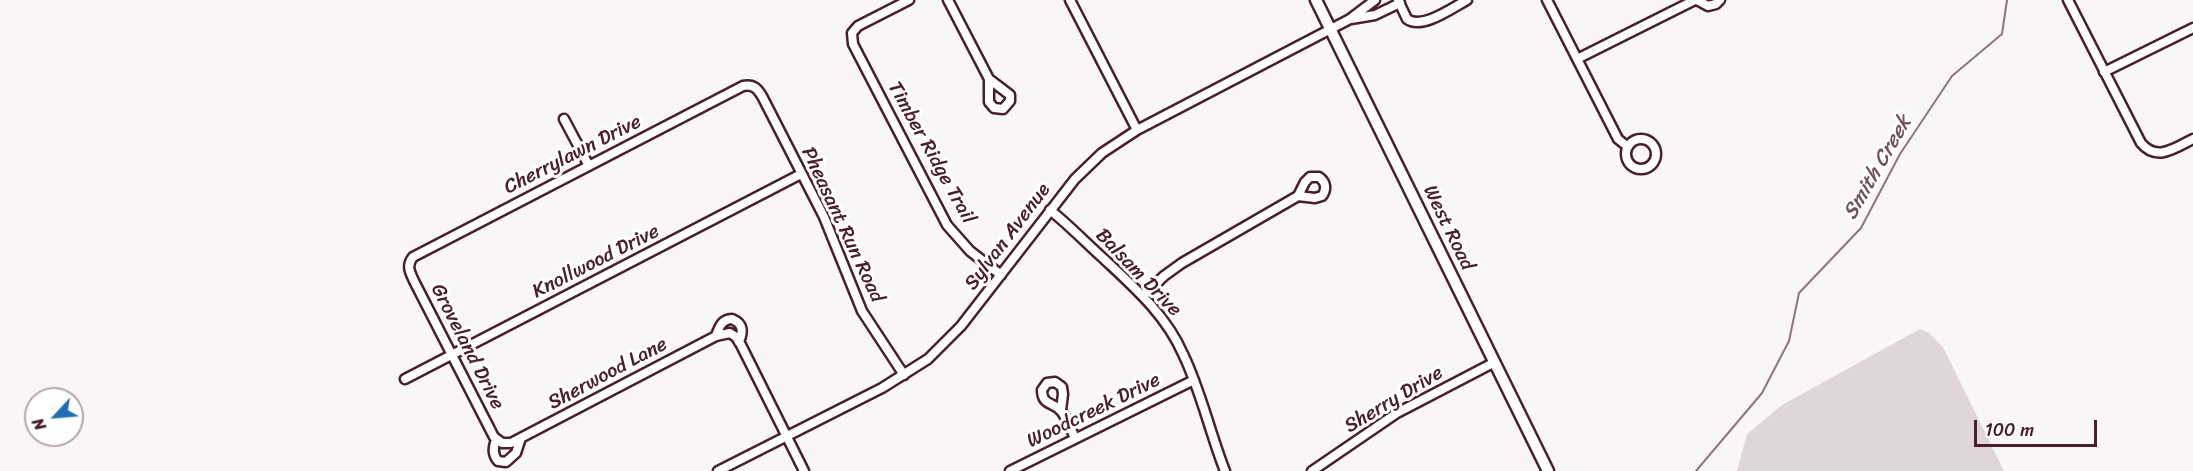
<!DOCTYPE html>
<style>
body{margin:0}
#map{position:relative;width:2193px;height:471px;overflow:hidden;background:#f8f6f7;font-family:Sriracha,sans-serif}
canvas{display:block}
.north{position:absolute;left:24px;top:387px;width:60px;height:60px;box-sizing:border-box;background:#fff;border:2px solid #b7a5aa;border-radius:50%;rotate:244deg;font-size:16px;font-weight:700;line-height:24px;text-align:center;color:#4a1f2b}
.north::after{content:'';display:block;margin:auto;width:21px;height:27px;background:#1f6fb2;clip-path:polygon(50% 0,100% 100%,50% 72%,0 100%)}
.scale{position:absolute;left:1974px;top:420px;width:123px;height:27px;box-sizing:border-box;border:3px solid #4a1f2b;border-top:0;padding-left:8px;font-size:18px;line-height:21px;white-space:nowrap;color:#4a1f2b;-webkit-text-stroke:4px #fff;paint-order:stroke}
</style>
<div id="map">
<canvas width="2193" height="471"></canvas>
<div class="north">N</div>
<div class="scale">100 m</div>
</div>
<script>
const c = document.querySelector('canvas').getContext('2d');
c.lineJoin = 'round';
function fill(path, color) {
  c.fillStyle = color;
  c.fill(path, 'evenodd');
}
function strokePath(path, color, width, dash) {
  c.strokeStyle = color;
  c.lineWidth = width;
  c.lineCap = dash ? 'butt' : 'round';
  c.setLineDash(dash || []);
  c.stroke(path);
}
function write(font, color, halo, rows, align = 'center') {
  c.font = font + ' Sriracha,sans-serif';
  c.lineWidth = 6;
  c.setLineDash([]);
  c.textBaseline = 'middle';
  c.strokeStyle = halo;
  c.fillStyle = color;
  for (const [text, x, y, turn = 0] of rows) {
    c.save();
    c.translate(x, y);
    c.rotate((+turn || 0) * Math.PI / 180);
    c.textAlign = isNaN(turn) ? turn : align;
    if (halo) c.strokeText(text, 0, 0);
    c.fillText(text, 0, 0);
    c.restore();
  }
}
fill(new Path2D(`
 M1920,329L1929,333L1943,347L2004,471H1737L1747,434L1782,405Z`), '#ded6d9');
strokePath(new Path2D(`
 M1696,471L1762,393L1789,341L1799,293L1861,228L1900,154L1952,76L2002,34L2007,0`), '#8f747b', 2);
const minor = new Path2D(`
 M909,0L858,26L852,33L853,44L947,225L970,251L1001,275
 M948,0L989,79V102L994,108L1003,109L1010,101V95L989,79
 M1070,0L1137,130
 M1398,0L1407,19C1422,30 1452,8 1467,0
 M1547,0L1618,139L1628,147
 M1697,0L1708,6L1716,4L1720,0
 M2068,0L2141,143C2157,162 2175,148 2193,139
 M1351,19L1375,15L1400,3
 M1577,59L1695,0
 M2104,72L2193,28
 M564,119L589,166
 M1626 154a15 15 0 1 1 30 0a15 15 0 1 1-30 0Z
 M1050,210C1069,225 1086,243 1104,259C1135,288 1166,315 1183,354C1201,391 1210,433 1225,471
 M1143,296L1164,276L1182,263L1298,196L1315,198L1322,196C1327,189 1326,182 1319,177H1310L1305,182L1298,196
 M716,336C719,327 722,319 732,319C744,324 743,332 739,342
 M405,379L801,174
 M1061,410L1063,394L1062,387L1055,382L1047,383L1042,390C1042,406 1054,402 1061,411C1067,418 1071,430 1075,438
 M496,440C493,447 492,454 498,461L506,462L516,453L521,438
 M718,471L882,388L928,359L961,326L1075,179L1102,153L1137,130L1350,19L1375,0
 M804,471L741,345L736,337L730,333L716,336L511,443H502L494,437L414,281C410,272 406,266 413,257L743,86C754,84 758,89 763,98L824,217L862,311L904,375
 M1010,471L1194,380
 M1312,471L1397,413L1495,362`);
const tertiary = new Path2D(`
 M1316,0L1548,471`);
strokePath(minor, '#4a1f2b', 13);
strokePath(tertiary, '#4a1f2b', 15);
strokePath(minor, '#fff', 8);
strokePath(tertiary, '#fff', 10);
write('20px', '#4a1f2b', '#fff', [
 ["Timber Ridge Trail",931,153,61],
 ["Cherrylawn Drive",573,155,-27],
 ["Pheasant Run Road",842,225,65],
 ["West Road",1448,228,64],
 ["Sylvan Avenue",1008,237,-53],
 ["Knollwood Drive",596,262,-27],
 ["Balsam Drive",1138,273,46],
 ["Groveland Drive",467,347,63],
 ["Sherwood Lane",608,374,-28],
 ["Sherry Drive",1394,400,-31],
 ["Woodcreek Drive",1094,411,-26]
]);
write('italic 21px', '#72515a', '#fff', [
 ["Smith Creek",1878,168,-60]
]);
</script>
